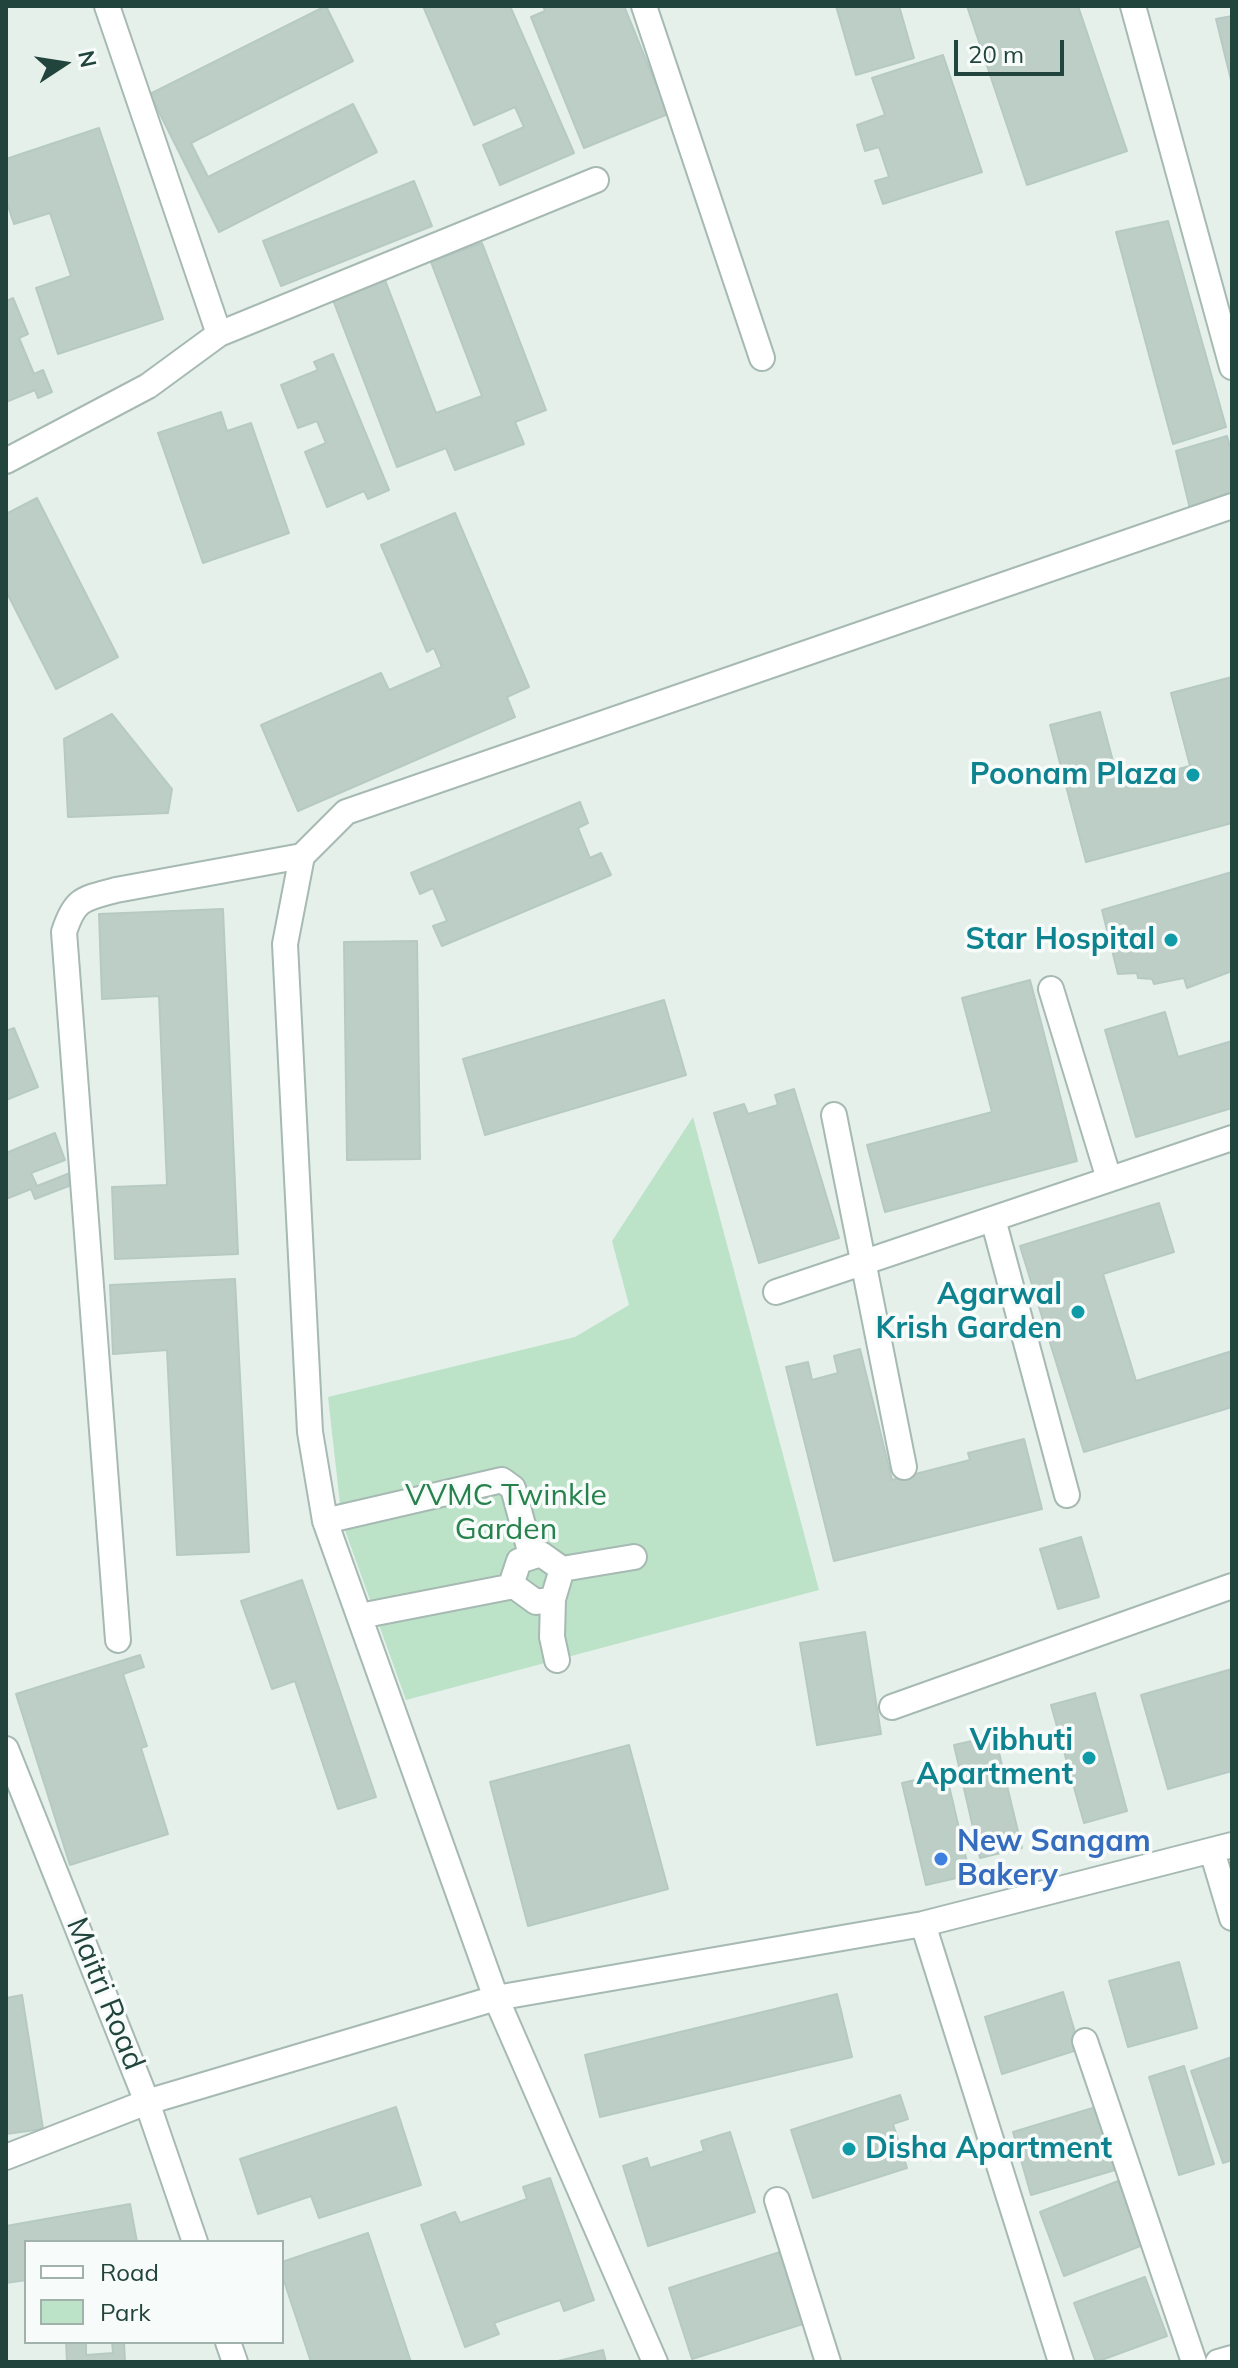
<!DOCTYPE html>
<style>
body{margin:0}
#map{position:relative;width:1238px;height:2368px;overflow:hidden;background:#e5f0eb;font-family:Mulish,sans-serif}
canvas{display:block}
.frame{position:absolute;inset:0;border:8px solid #21453c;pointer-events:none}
.legend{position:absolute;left:24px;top:2240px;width:260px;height:104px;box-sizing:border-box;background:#f7fbf9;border:2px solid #a1b2ad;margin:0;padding:10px 14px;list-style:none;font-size:24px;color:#21453c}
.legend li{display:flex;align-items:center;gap:16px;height:40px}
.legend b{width:40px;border:2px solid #a1b2ad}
.north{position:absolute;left:24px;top:24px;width:80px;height:80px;-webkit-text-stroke:6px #f7fbf9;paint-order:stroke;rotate:78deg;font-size:22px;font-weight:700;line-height:32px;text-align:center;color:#21453c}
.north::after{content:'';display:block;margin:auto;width:28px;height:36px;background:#21453c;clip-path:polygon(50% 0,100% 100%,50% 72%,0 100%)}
.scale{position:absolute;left:954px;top:40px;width:110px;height:36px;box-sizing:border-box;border:4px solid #21453c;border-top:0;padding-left:10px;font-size:24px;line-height:28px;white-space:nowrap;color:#21453c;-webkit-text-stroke:6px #f7fbf9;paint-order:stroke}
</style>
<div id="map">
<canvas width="1238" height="2368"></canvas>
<div class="frame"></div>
<ul class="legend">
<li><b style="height:10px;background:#fff"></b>Road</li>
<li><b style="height:22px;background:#bce3c8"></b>Park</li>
</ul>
<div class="north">N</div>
<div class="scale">20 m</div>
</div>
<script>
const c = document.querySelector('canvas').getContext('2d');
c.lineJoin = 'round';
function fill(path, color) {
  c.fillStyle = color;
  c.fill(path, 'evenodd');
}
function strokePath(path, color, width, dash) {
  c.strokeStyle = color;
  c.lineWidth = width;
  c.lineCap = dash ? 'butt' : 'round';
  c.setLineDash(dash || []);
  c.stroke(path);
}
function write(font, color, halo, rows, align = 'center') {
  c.font = font + ' Mulish,sans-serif';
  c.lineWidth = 7;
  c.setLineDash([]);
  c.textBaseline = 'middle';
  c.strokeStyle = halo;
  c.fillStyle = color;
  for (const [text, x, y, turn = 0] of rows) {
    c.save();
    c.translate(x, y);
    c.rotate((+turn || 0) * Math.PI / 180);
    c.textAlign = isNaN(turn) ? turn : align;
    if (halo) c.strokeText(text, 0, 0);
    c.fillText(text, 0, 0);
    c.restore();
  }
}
fill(new Path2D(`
 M693,1117L819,1590L406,1700L342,1522L328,1397L575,1337L629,1305L612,1241Z`), '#bce3c8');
const building = new Path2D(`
 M326,6L353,61L191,143L208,177L353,104L377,152L219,232L150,94Z
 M423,6H510L574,153L500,185L483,145L524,127L515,107L474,125Z
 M543,6H624L668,114L584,148L531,17L545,11Z
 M836,6H899L914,58L856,75Z
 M967,6H1078L1127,151L1027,185Z
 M1232,16V84L1216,19Z
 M943,55L982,172L883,204L875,181L889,177L879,147L865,151L857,125L885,115L872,78Z
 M99,128L163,319L58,354L36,288L71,276L50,213L14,224L6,200V159Z
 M414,181L432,226L281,286L263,241Z
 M1168,221L1226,427L1173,444L1116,232Z
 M482,243L546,410L515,422L524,444L455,470L446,448L397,467L333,300L385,280L436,413L482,396L431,262Z
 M6,298L7,301L13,298L28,334L19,338L34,374L43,370L52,392L38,398L35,390L6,402Z
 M333,354L389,490L368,499L364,491L327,507L305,452L326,443L317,421L298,428L281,385L318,370L314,362Z
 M221,412L227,431L251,423L289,533L203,563L158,433Z
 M1227,436L1232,453V504L1191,513L1176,451Z
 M37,498L118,657L56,689L6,591V514Z
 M455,513L529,687L507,697L515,717L298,811L261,725L381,673L389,690L442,667L434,648L427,652L381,545Z
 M1232,677V823L1086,862L1050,725L1100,712L1119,784L1190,766L1171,693Z
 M112,714L172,789L168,813L68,817L64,739Z
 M580,802L588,823L578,828L590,858L601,853L611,875L442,946L433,926L447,921L433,888L420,894L411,873Z
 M1232,872V971L1187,988L1184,978L1154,984L1152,979L1138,978L1137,973L1118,974L1102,910Z
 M223,909L238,1254L115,1259L112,1187L167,1185L159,996L102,999L99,914Z
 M417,941L420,1159L347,1160L344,942Z
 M1030,980L1077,1161L885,1212L867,1145L992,1112L962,998Z
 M664,1000L686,1075L485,1135L463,1059Z
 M1165,1012L1178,1057L1232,1041V1108L1136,1137L1105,1030Z
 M14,1028L38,1087L6,1100V1031Z
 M794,1089L839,1238L759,1263L714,1113L744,1104L748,1114L778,1105L775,1095Z
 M55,1133L65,1160L31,1173L37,1186L70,1173L74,1184L35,1199L31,1189L6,1199V1153Z
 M1159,1203L1174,1252L1103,1274L1136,1381L1232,1351V1407L1084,1452L1020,1246Z
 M235,1279L249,1552L177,1555L167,1350L113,1354L110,1285Z
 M860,1349L892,1480L970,1460L968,1453L1024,1439L1042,1509L834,1561L786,1367L808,1362L812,1380L838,1373L834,1356Z
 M1081,1537L1099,1597L1058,1609L1040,1549Z
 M302,1580L376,1797L338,1809L295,1681L272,1689L241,1601Z
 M865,1632L881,1734L817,1745L800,1643Z
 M140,1655L144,1667L123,1674L147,1746L141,1748L168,1834L70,1865L16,1694Z
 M1232,1669V1771L1168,1789L1141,1695Z
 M1095,1693L1127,1811L1084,1823L1051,1705Z
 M995,1736L1022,1848L980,1858L954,1745Z
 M629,1745L668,1889L528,1926L490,1782Z
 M946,1773L970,1875L926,1885L902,1783Z
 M1179,1962L1197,2028L1128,2047L1109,1981Z
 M1063,1992L1080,2049L1002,2074L985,2017Z
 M837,1994L852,2057L600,2117L585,2055Z
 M22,1995L43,2129L6,2134V1998Z
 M1232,2057V2160L1223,2163L1191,2071Z
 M1184,2066L1214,2164L1179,2175L1149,2077Z
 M900,2095L908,2119L893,2124L907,2168L813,2198L791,2130Z
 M396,2107L421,2185L319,2218L311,2196L258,2214L240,2159Z
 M1096,2107L1115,2170L1031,2195L1013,2132Z
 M730,2132L755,2212L648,2246L623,2166L647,2158L650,2168L704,2151L701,2141Z
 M550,2178L594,2300L564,2311L560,2300L494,2323L499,2334L465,2347L421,2225L455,2212L460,2223L527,2199L523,2187Z
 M1118,2181L1143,2245L1064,2276L1040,2212Z
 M130,2204L137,2242H26V2280L6,2283V2226Z
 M368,2233L411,2362H311L282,2275V2262Z
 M780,2252L803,2324L692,2359L669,2288Z
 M1145,2277L1167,2336L1096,2362L1074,2303Z
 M66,2342H86V2355L113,2353L112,2342H124L125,2362H67Z
 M603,2350L606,2362H554Z`);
fill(building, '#bdcec7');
strokePath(building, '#b6cac3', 2);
const minor = new Path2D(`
 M644,6L762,358
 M1133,6L1232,367
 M219,334L596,180
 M6,461L148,386L219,334L107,6
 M1051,989L1109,1179
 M834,1115L904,1467
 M993,1219L1067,1495
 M776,1292L1232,1138
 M325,1521L502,1480L513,1488L531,1555
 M562,1569L553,1599L536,1602L514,1586L513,1579L519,1561L541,1554L562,1569L634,1557
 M553,1599L552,1637L557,1660
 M360,1616L514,1586
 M118,1640L64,932C75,898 83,899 116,890L302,856
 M892,1707L1232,1586
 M6,1749L147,2102L195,2242
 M1212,1851L1232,1918
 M923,1924L1061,2362
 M1085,2041L1194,2362
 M6,2157L147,2102L496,1998L923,1924L1232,1845
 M777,2200L828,2362
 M228,2342L235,2362
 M655,2362L496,1998L325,1521L310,1432L285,944L302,856L346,812L1232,506
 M1218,2362L1232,2358`);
strokePath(minor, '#a6b9b3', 28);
strokePath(minor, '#fff', 24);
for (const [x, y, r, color] of [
 [1193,775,8,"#0f9aa8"],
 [1171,940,8,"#0f9aa8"],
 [1078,1312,8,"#0f9aa8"],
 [1089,1758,8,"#0f9aa8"],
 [941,1859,8,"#3f7fe0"],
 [849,2149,8,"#0f9aa8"]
]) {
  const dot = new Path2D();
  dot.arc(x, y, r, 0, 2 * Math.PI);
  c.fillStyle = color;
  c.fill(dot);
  strokePath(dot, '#f7fbf9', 3);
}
write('bold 30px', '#0d838f', '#f7fbf9', [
 ["Poonam Plaza",1177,775],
 ["Star Hospital",1155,940],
 ["Agarwal",1062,1295],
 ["Krish Garden",1062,1329],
 ["Vibhuti",1073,1741],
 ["Apartment",1073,1775],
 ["Disha Apartment",865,2149,"left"]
], 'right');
write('30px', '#26814c', '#f7fbf9', [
 ["VVMC Twinkle",506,1496],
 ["Garden",506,1530]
]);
write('bold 30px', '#366cbe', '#f7fbf9', [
 ["New Sangam",957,1842],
 ["Bakery",957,1876]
], 'left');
write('30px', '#21453c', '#f7fbf9', [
 ["Maitri Road",105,1994,68]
]);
</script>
